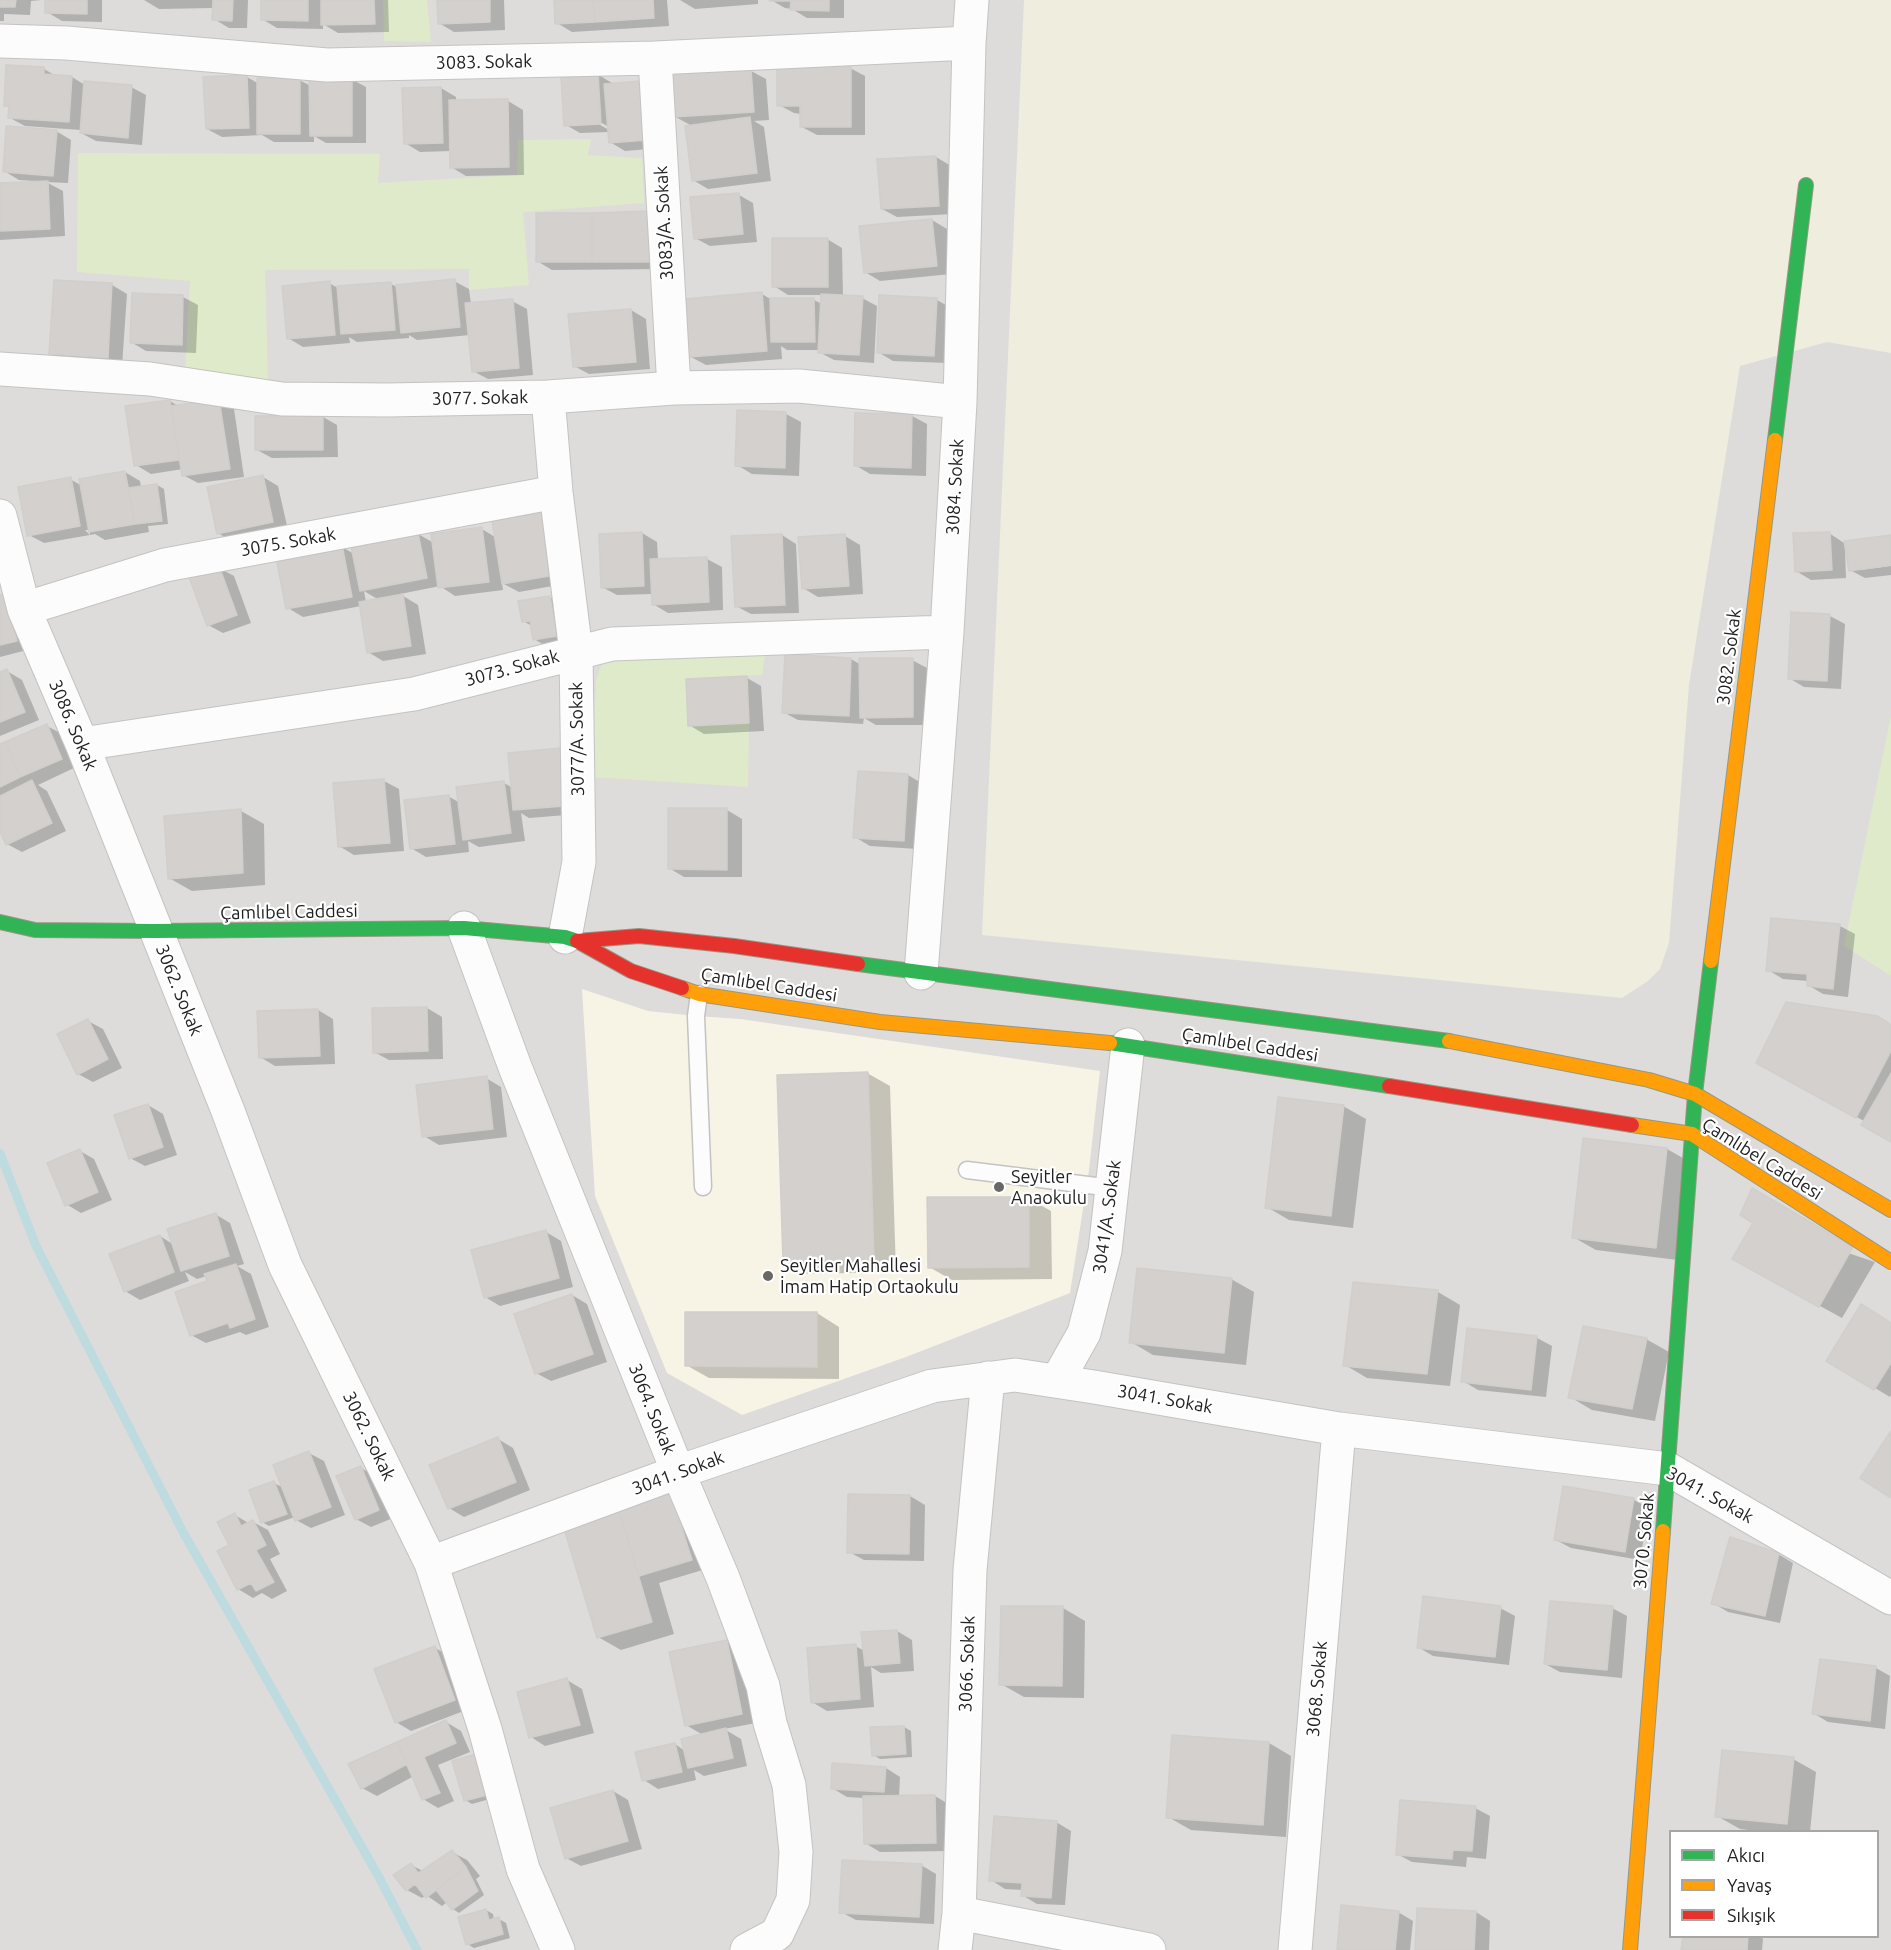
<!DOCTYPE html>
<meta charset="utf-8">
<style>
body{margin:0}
#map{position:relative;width:1891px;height:1950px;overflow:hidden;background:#eeecea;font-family:Ubuntu,sans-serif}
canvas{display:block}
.legend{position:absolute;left:1669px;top:1830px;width:210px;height:108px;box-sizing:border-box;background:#fff;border:2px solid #a6a6a6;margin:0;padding:8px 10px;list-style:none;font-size:18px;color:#212121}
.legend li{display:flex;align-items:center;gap:12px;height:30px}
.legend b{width:30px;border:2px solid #a6a6a6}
</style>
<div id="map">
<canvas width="1891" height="1950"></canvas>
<ul class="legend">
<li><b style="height:8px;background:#30b455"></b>Akıcı</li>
<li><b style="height:8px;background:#ff9f0a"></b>Yavaş</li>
<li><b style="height:8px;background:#e5322d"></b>Sıkışık</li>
</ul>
</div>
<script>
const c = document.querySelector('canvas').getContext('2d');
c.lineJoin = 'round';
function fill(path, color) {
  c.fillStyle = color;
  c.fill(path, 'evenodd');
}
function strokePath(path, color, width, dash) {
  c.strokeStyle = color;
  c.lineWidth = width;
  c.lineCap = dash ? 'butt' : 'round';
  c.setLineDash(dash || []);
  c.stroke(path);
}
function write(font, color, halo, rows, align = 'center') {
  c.font = font + ' Ubuntu,sans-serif';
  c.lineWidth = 4.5;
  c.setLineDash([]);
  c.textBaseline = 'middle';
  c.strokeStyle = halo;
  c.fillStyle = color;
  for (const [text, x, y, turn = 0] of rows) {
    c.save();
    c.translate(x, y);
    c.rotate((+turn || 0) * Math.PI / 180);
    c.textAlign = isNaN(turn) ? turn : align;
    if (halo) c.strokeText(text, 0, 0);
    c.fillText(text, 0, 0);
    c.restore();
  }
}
fill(new Path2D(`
 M0,0H1891V1950H0ZM1670,1832H1878V1936H1670Z`), '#dddcdb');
fill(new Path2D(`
 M582,989L648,1011L696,1016L740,1019L1100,1071L1089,1170L1070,1293L906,1357L742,1415L667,1373L595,1196Z`), '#f7f4e6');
fill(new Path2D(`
 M1024,0H1891V353L1827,342L1740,366L1689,685L1669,943L1660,969L1648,981L1622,998L982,935Z`), '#eeedde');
fill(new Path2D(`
 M383,0H427L431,42L384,41Z
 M591,139L588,155L642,158L644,203L523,212L529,285L469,290V269L265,270L268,380L185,372L190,281L77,272L78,153L380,154L378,183L517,175L518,140Z
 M635,654H765L762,675L686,679L688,726L749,723L748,787L591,777L596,680L602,663Z
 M1891,715V976L1844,946Z`), '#deeaca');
fill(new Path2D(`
 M0,0H41L31,1L30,15L4,14V21H0Z
 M47,0H102V22L62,21L47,12Z
 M144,0H248L247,28H229L214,19V8L159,9Z
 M263,0H388L389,32L338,33L323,24V29L277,28L262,19Z
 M438,0H504L505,30L454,32L439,23Z
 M555,0H667L669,26L572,32L557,23Z
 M680,0H758V4L695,9Z
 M771,0H844V18H807L792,9L785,8Z
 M850,68L865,76V135H817L802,127V114L794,113L779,105Z
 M44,69L56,76L72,77L85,85L131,87L146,95L142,145L96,141L81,133V130L25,126L10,118L11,108L5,105Z
 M751,71L766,79L769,120L754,121L764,127L771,181L708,189L693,180L692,126L674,116L725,72Z
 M597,74L612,83L661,148L625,151L610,142L609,132L580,133L566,125ZM595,119L609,127V130L593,121Z
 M247,77L259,84L299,80L311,86L351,79L366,87V143H326L314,136V142H274L262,135L222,137L207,129Z
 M441,88L456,97V102L508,101L523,110L524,175L466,176L451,167V151L420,152L405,143Z
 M56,131L71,140L68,183L46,182L63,191L65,236L0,240V185L35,183L36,181L19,180L4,171Z
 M936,157L951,166L953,214L897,217L882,209Z
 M739,195L753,203L757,242L710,246L695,238Z
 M649,212L665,269L552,270L537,261Z
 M932,220L947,229L951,274L880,281L865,272Z
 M827,239L842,248L843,297L862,298L877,306L874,363L834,360L819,352V350H787L781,346L782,359L706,365L691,357L762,294L772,300H814L822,304V295H788L774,286Z
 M454,281L469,289L471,304L512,301L527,309L533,375L488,379L473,371L470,335L417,340L409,335V338L357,342L349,337L350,343L303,347L288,338L329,283L338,288L391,284L397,287Z
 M112,285L127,294L122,366L65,362L50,353Z
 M133,295L183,297L198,305L196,353L146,351L131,342Z
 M937,300L951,308L948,363L893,361L878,352Z
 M631,310L646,319L650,369L589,374L574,366Z
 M219,400L234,409L244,477L198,483L183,475V469L151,474L136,465L170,401L178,406Z
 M786,414L801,422L799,476L752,474L737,465Z
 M857,414L912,416L927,424L926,476L870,474L855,465Z
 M323,417L337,425L338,457L272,458L257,450Z
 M125,472L140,481L141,487L157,485L164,489L168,524L148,526L149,532L105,540L95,534L90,535V530H85L90,535L44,543L29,535L70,479L82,486Z
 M263,477L278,486L288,530L233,542L218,533Z
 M482,529L569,583L519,592L502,583L503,590L455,596L440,586L400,594L418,605L426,654L383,661L368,652L361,606L303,617L288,608L342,547L354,554L418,534L434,543ZM364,591L379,600L366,602Z
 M642,533L657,542L658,560L707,559L722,567L723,610L668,613L653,604V594L617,595L602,587Z
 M1829,533L1844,543L1891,536V563L1861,567V570L1891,566V575L1865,578L1850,570L1847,549L1845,550L1846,578L1811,580L1796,571Z
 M782,535L796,544L799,613L751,614L736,606Z
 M845,536L860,545L863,594L818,597L803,588Z
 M219,568L234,576L251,623L223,633L208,625Z
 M0,596L31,649L0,657Z
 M550,597L565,606L572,644L549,648L534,639L532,626L523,621Z
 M1830,616L1845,624L1841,689L1804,687L1789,678Z
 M786,656L851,659L861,665L912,660L927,668L928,725H876L864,718L863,724L798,720L783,712Z
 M7,671L22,680L39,720L0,736V674Z
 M747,678L761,686L764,731L704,734L689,725Z
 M47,726L62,734L76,767L38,785L47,791L66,831L22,852L7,844L0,829V747Z
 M560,750L575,759L579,814L529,818L521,813L525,841L479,847L468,841L469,852L426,857L411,848L448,796L460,803L504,783L513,788Z
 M908,775L923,784L918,849L870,846L855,837Z
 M384,781L399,789L404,851L354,855L339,846Z
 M669,810H727L742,819V877H684L669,868Z
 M241,811L264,824L265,885L192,891L169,878L166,817Z
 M1773,920L1840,926L1855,934L1848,997L1823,994L1808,985V981L1783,979L1768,970Z
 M427,1008L442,1017L443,1059L389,1060L374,1052Z
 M318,1010L333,1019L335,1064L275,1066L260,1057L258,1012Z
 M88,1021L103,1029L122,1068L93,1082L78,1074Z
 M1891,1025V1141L1864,1121L1780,1075Z
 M867,1073L890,1086L896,1272L807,1274L784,1261Z
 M486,1078L501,1087L507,1137L439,1145L424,1136Z
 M148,1105L163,1114L177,1155L145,1166L130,1158Z
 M1343,1106L1366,1119L1353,1228L1289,1220L1267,1207Z
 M1584,1140L1667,1149L1690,1162L1678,1260L1596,1250L1573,1237Z
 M80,1151L94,1159L112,1200L81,1213L66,1204Z
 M1028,1198L1051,1211L1052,1279L952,1280L929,1267Z
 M215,1214L230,1223L244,1264L237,1266L251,1274L269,1327L246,1335L240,1332L206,1343L191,1335L209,1282L207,1276L197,1279L185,1272L189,1281L140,1300L125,1291L160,1236L174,1245Z
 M1755,1222L1875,1262L1842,1318L1756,1271Z
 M546,1232L561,1241L573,1287L500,1306L485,1297Z
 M1231,1279L1254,1292L1246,1365L1153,1355L1131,1342Z
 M1438,1292L1460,1305L1450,1386L1367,1378L1345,1365Z
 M572,1295L587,1304L607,1362L551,1381L536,1373Z
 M817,1313L839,1327V1379L709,1378L686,1365Z
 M1891,1324V1395L1890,1397L1828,1360Z
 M1469,1330L1537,1338L1552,1346L1546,1397L1478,1390L1463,1381Z
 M1646,1339L1669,1352L1655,1421L1592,1410L1570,1397Z
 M498,1439L513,1448L530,1490L464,1517L449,1508Z
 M309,1453L324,1461L345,1515L311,1528L296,1520L295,1517L269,1526L262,1522L274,1483L284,1488Z
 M361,1468L375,1476L393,1518L371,1527L356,1519Z
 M1565,1488L1634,1500L1649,1508L1640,1560L1571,1548L1556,1540Z
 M671,1494L706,1569L659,1583L674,1634L621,1650L598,1637L565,1526Z
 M910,1496L925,1505L924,1561L864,1560L849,1552Z
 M235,1515L250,1524L253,1522L268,1530L280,1554L270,1559L287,1591L272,1599L262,1593L253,1598L238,1589L231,1546Z
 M1778,1554L1793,1563L1780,1623L1728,1612L1713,1603Z
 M1063,1608L1085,1621L1084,1698L1024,1697L1001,1684Z
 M1500,1608L1515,1616L1509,1665L1433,1656L1418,1647Z
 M1612,1608L1627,1616L1622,1678L1560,1672L1545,1664Z
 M897,1631L912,1640L914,1671L881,1673L871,1667L874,1707L827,1711L812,1702L855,1646L865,1651Z
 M726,1641L741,1650L756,1723L724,1729L741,1739L747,1766L704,1776L694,1770L696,1780L658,1789L644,1780L675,1744L685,1751L703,1735L686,1725Z
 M435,1648L450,1656L469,1709L411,1731L396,1722Z
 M1876,1668L1890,1676L1885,1729L1828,1722L1813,1713Z
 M567,1680L582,1689L594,1733L545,1746L531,1737Z
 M446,1722L461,1731L470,1752L438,1765L454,1801L438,1808L423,1799L414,1776L377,1796L362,1788Z
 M904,1727L911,1731L912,1757L880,1759L873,1755Z
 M1269,1743L1291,1756L1286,1837L1191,1830L1168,1817Z
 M1793,1759L1816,1772L1810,1832H1765L1740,1829L1717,1816Z
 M454,1762L493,1798L472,1804L465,1800Z
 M886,1768L900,1777L899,1797L935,1796L950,1805V1851L880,1852L865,1843V1798L847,1797L832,1788Z
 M613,1791L628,1800L642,1849L581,1866L566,1858Z
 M1475,1808L1490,1816L1486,1859L1467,1857L1466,1867L1412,1862L1397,1854Z
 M1056,1822L1071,1831L1065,1905L1037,1904L1022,1895L1023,1890L1005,1889L991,1880Z
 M452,1852L467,1860L480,1876L476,1879L484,1895L459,1913L453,1909L447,1902L442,1906L426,1895L422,1898L407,1890L411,1865L423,1871Z
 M921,1865L936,1874L934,1924L856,1920L841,1912Z
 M486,1910L493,1914L494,1920L499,1919L506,1923L510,1938L474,1948L467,1944Z
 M1398,1912L1413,1921L1410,1950H1338Z
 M1476,1912L1490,1921L1489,1950H1416Z
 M1684,1936H1759L1763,1939L1762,1950H1683Z`), '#0003');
strokePath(new Path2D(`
 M0,1153L36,1246L183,1532L380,1879L417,1950`), '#bedce0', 9);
const building = new Path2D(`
 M0,0H16L15,7H0Z
 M45,0H87V14L45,13Z
 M213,0H233L232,21L212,20Z
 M261,0H308V21L261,20Z
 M321,0H374L375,24L321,25Z
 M437,0H490V22L438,24Z
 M554,0H593L595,22L555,24Z
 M593,0H653L654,18L595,22Z
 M829,0V11L790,10L791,1H769Z
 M6,65L44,67V74L72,76L69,122L8,118L9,106H4Z
 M670,65L751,69L754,112L673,117Z
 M777,66H851V127H800V106H777Z
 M598,73L601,124L564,126L561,75Z
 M247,75L249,128L206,129L203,77Z
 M309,77H352V136H310Z
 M257,78H300V134H257Z
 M84,81L132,85L128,138L80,133Z
 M642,81L647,140L609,143L604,84Z
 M441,87L443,143L404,144L402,88Z
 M508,99L509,167L450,168L449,100Z
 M750,117L757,173L692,181L685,126Z
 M6,126L57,130L53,176L3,172Z
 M936,156L939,206L881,209L877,159Z
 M48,181L50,229L0,231V183Z
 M739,193L743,234L694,239L690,197Z
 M649,211L651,262H592V213Z
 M536,213H592V262H536Z
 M932,219L937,266L864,273L859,226Z
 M772,238H828V287H772Z
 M455,279L460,327L401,333L396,285Z
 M54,280L112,283L108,358L49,354Z
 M330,281L335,335L287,339L282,286Z
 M391,282L395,330L341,334L337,286Z
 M762,292L767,351L689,357L684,299Z
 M132,293L183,295L182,345L130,343Z
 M821,294L863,296L859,355L818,353Z
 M879,295L937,298L934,356L877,353Z
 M770,298H814L815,342H771Z
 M513,299L519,368L472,372L465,303Z
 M631,309L636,362L573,367L568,314Z
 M219,399L230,469L182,476L171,406Z
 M170,400L179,460L134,466L125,406Z
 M737,410L786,412L785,468L735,466Z
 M855,413L912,414L911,468L854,466Z
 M323,415V450H255V416Z
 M125,471L135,524L89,532L79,479Z
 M263,475L273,522L217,534L207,487Z
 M71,477L80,526L27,536L18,487Z
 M157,484L162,521L135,524L128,488Z
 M544,512L555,575L502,584L492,521Z
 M482,527L489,582L438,588L431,534Z
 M642,532L644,586L601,588L599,534Z
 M1830,532L1832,570L1795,572L1793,533Z
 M418,533L427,578L360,591L351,546Z
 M782,534L785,605L735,607L731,536Z
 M845,534L849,586L802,589L798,537Z
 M1891,535V565L1849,571L1844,541Z
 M342,545L352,597L286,609L276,557Z
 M707,557L709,602L652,605L650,559Z
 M219,566L237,615L207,626L189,577Z
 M4,594L17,641L0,645V595Z
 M403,594L411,646L367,653L359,602Z
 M550,596L557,636L533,640L530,621L522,622L518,601Z
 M1791,612L1830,614L1827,681L1788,679Z
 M785,654L851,658L849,716L782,713Z
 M859,658H913V717L860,718Z
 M7,669L25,712L0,722V672Z
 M747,676L749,723L688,726L686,679Z
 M47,724L62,759L20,777L5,742Z
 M5,742L20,777L0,787V744Z
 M560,748L565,806L513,810L508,753Z
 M858,771L908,774L904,841L853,838Z
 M384,779L390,843L338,847L333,783Z
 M32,780L52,823L6,845L0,832V796Z
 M504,781L511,833L463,840L456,787Z
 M449,795L455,844L410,849L404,800Z
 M668,808H727V870L668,869Z
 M241,809L243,873L168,879L164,816Z
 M1771,918L1840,924L1833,989L1807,986V974L1766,971Z
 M1786,1002L1878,1016L1891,1025V1051L1856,1118L1756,1063Z
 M427,1007L428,1051L373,1053L372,1008Z
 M318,1009L320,1056L259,1058L257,1011Z
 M88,1019L108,1059L77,1075L57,1034Z
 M868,1072L874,1259L783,1262L777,1075Z
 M1891,1073V1142L1861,1125Z
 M487,1076L493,1129L422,1137L416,1085Z
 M1278,1097L1344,1105L1331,1216L1265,1208Z
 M148,1104L163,1147L129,1159L114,1115Z
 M1583,1138L1667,1148L1656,1248L1572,1238Z
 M80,1149L98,1192L65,1206L47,1163Z
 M1752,1188L1853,1247L1819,1307L1732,1259L1753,1223L1740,1215Z
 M927,1197H1029V1267L928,1268Z
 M216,1213L229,1256L181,1271L167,1229Z
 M546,1230L559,1278L484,1298L471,1250Z
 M160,1235L174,1272L124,1292L109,1254Z
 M236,1264L255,1319L230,1328L228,1323L190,1336L175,1292L207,1281L204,1274Z
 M1137,1268L1232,1278L1224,1353L1129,1343Z
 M1353,1282L1438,1290L1427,1374L1343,1366Z
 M572,1294L593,1354L535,1374L514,1314Z
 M1861,1304L1891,1323V1363L1874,1390L1826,1361Z
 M685,1312H817V1367L685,1366Z
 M1583,1326L1647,1338L1632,1409L1568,1398Z
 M1467,1328L1537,1336L1531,1390L1461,1382Z
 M1891,1431V1498L1860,1478Z
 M498,1437L516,1482L448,1509L429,1465Z
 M309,1451L331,1507L295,1521L273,1465Z
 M361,1466L379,1510L355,1520L336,1476Z
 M274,1481L287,1514L261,1523L249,1490Z
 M1563,1486L1634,1498L1625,1552L1554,1540Z
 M671,1493L692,1560L639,1576L619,1509Z
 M848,1494L910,1495L909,1554L847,1553Z
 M619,1509L652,1622L597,1638L563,1525Z
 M235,1513L241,1526L253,1520L266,1545L256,1550L274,1582L256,1591L251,1583L237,1590L217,1551L229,1545L217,1522Z
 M1730,1537L1779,1553L1765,1616L1711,1604Z
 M1423,1596L1501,1606L1495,1657L1417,1648Z
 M1550,1601L1613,1606L1607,1670L1544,1664Z
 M1001,1606H1063L1062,1686L999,1685Z
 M897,1630L900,1663L865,1666L861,1632Z
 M727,1640L742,1714L685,1726L669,1652Z
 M856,1644L860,1699L811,1703L807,1648Z
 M435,1646L455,1700L395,1723L374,1669Z
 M1820,1659L1876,1666L1870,1721L1812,1714Z
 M567,1678L580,1725L529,1738L517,1692Z
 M446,1720L456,1743L424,1757L440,1793L422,1800L397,1742Z
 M904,1726L906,1754L872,1756L870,1727Z
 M726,1728L733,1758L688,1768L681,1739Z
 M1172,1735L1269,1742L1263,1825L1166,1818Z
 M397,1742L407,1764L361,1789L348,1764Z
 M675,1743L682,1772L642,1781L635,1752Z
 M1722,1750L1794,1757L1787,1824L1715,1817Z
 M476,1754L487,1795L464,1801L452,1761Z
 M832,1763L886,1767L884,1792L831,1789Z
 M613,1790L628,1841L565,1859L550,1808Z
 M935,1795L936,1843L864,1844L863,1796Z
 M1400,1800L1476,1806L1472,1851L1453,1850L1452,1859L1396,1855Z
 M994,1816L1057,1821L1051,1898L1021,1896L1022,1883L989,1881Z
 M452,1850L466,1867L426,1898L415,1884L406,1891L393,1875L411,1863L418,1873Z
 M842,1860L922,1864L919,1917L839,1913Z
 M466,1867L478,1891L452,1910L436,1890Z
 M1341,1905L1399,1911L1395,1950H1337Z
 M1417,1908L1476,1911L1474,1950H1415Z
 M486,1909L489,1920L499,1917L503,1934L466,1945L458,1917Z
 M1683,1936H1748L1747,1950H1681Z`);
fill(building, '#d3d0ce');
strokePath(building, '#d1cecb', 1.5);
const lane = new Path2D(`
 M699,994L696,1016L703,1187
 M967,1170L1112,1188`);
const street = new Path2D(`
 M0,41L66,43L327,65L655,58L969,43
 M655,58L674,388
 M0,369L150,379L282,399L387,400L548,397L674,388L799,386L960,402
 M548,397L556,492L576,652L579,862L565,937
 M0,516L24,609L82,744L228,1111L285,1265L431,1563L485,1729L523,1869L558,1950
 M24,609L165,565L556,492
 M82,744L414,694L612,644L947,632
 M464,928L515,1067L678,1472L723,1578L763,1686L770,1723L789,1785L796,1852L793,1900L777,1934L747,1950
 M921,973L947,632L960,402L969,43L972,0
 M1057,1381L1084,1333L1105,1251L1128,1045
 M431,1563L678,1472L932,1386L1015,1375L1094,1387L1339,1429L1668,1469L1891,1598
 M959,1913L1149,1950
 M955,1950L959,1913L970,1570L988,1378
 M1295,1950L1339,1429`);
const fast = new Path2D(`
 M1775,440L1806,185
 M0,922L35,930L155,931L464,928L565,937L577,941
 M858,964L1449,1041
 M1110,1043L1389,1086
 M1663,1531L1695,1094L1711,961`);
const slow = new Path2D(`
 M1711,961L1775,440
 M682,988L699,994L880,1022L1110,1043
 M1449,1041L1649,1080L1695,1094L1891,1210
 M1632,1125L1692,1134L1891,1262
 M1630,1950L1663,1531`);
const jam = new Path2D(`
 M682,988L631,971L577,941L639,936L734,946L858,964
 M1389,1086L1632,1125`);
strokePath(lane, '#c4c3c2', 19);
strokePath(street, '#c4c3c2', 35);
strokePath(fast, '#989782', 16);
strokePath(slow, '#989782', 16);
strokePath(jam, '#989782', 16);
strokePath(lane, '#fcfcfc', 16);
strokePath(street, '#fcfcfc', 33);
strokePath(fast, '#30b455', 14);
strokePath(slow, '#ff9f0a', 14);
strokePath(jam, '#e5322d', 14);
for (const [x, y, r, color] of [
 [999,1187,6,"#696867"],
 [768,1276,6,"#696867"]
]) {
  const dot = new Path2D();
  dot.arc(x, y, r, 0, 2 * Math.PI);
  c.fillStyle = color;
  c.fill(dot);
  strokePath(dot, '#fff', 2);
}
write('18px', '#212121', '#fff', [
 ["3083. Sokak",484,62,-1],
 ["3083/A. Sokak",664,223,-93],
 ["3077. Sokak",480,398,-1],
 ["3084. Sokak",955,487,-87],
 ["3075. Sokak",288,542,-10],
 ["3082. Sokak",1729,657,-83],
 ["3073. Sokak",512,668,-15],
 ["3086. Sokak",73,725,67],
 ["3077/A. Sokak",577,739,-91],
 ["Çamlıbel Caddesi",289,912,-1],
 ["Çamlıbel Caddesi",769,985,9],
 ["3062. Sokak",179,990,68],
 ["Çamlıbel Caddesi",1250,1045,9],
 ["Çamlıbel Caddesi",1762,1159,32],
 ["3041/A. Sokak",1107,1217,-82],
 ["3041. Sokak",1165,1399,10],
 ["3064. Sokak",652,1409,68],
 ["3062. Sokak",369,1436,64],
 ["3041. Sokak",678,1473,-20],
 ["3041. Sokak",1710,1495,29],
 ["3070. Sokak",1644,1541,-85],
 ["3066. Sokak",967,1664,-88],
 ["3068. Sokak",1317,1689,-85]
]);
write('18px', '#212121', '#fff', [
 ["Seyitler",1011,1177],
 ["Anaokulu",1011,1198],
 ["Seyitler Mahallesi",780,1266],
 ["İmam Hatip Ortaokulu",780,1287]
], 'left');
</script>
